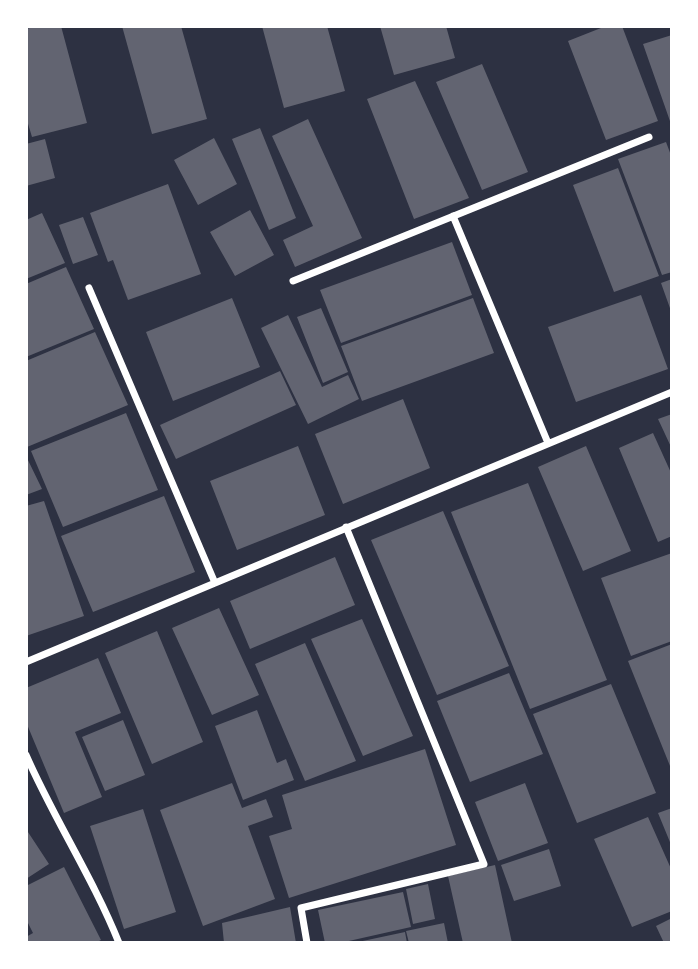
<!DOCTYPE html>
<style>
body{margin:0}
#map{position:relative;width:698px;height:969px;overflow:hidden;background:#2d3142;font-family:Inter,sans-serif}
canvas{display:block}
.frame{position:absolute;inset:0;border:28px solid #fff;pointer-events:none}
</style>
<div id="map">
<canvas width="698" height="969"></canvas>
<div class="frame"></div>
</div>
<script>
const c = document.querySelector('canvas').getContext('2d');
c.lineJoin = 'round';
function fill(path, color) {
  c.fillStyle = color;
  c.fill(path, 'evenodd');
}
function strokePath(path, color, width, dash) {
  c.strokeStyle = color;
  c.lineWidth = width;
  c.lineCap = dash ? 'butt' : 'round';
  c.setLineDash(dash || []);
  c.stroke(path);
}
fill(new Path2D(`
 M36,26H61L87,123L32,137L26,117V29Z
 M122,26H181L207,119L152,134Z
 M262,26H327L345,91L284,108Z
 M380,26H446L455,58L394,75Z
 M606,26H622L658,121L606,140L568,41Z
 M672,35V124H671L643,44Z
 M482,64L528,172L482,190L436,82Z
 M415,81L469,198L414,219L367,99Z
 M308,119L362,238L295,267L283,240L313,226L272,136Z
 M260,128L296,218L269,230L232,139Z
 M214,138L237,184L198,205L174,160Z
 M45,139L55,178L26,186V144Z
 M666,142L672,158V272L662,275L618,159Z
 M618,168L659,276L614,292L573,185Z
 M168,184L201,274L128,300L113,260L108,262L90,213Z
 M250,210L274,255L235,276L210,232Z
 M42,213L65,263L26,279V220Z
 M83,217L98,255L73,264L59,225Z
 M452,242L472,295L341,343L320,290Z
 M66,267L94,329L26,357V284Z
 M672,279V311H671L661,283Z
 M641,295L668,369L576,402L548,327Z
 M232,298L260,367L173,401L146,332Z
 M473,298L494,353L362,401L341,346Z
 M321,308L348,372L323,383L297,317Z
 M288,315L322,387L348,375L359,399L308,424L261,328Z
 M95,332L128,405L27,447L26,361Z
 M280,371L296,405L176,459L160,425Z
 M403,399L430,468L343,504L315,434Z
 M126,413L158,490L63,527L31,451Z
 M672,414V449L658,419Z
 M653,433L672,475V536L658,542L619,448Z
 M298,446L325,515L237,550L210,481Z
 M586,446L631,551L583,571L538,467Z
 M26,456L42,489L26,495Z
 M528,483L607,680L530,709L451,512Z
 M164,496L195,572L93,612L61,536Z
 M44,501L84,616L26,636V506Z
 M443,511L509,666L437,695L371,540Z
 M672,553V641L631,656L601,578Z
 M335,557L355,605L250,649L230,601Z
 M219,608L259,695L212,715L172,628Z
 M362,619L413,736L363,756L311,639Z
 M157,631L203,742L152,764L105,653Z
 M305,643L356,761L305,781L255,664Z
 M672,644V771L628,661Z
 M98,658L121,713L75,732L102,797L64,813L26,722V688Z
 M509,673L543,754L470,782L437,701Z
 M611,684L656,793L577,823L533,714Z
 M257,710L277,763L286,759L294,780L243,800L215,726Z
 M123,720L145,775L105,791L82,737Z
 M425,749L456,845L289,898L269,836L292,829L282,795Z
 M232,783L242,808L266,799L273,817L248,826L275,899L203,926L160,810Z
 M525,783L548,843L498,861L475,802Z
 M672,808V847L658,813Z
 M143,809L176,912L124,929L90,826Z
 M648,817L672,871V911L632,927L594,839Z
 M26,829L49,864L26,879Z
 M549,849L561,886L514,901L501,865Z
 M495,865L512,943H463L448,876Z
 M64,867L101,940L95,943H26V937L33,933L26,919V886Z
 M428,884L435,919L413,924L406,889Z
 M403,892L411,927L340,943H325L318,910Z
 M290,907L296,943H224L222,923Z
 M672,918V943H664L656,926Z
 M444,923L448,943H409L406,931Z
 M405,932L407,943H358V942Z`), '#626471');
strokePath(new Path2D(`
 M453,216L548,443
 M293,281L649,137
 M89,288L215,583
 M26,662L672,392
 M26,755C54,819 93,878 119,943
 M307,943L301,908L484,864L346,527`), '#fff', 7);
</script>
